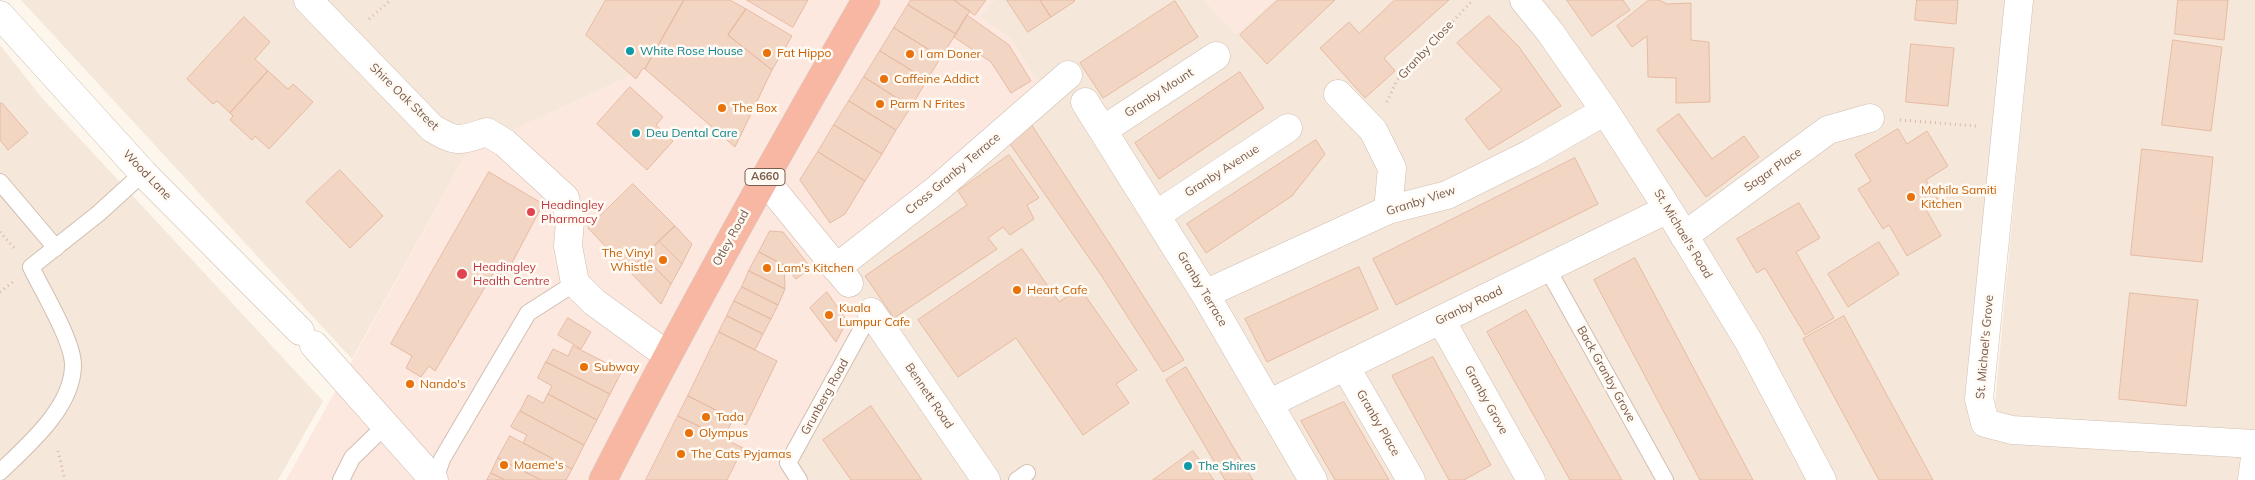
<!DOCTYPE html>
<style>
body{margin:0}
canvas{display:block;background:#fdf6ec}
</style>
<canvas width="2255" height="480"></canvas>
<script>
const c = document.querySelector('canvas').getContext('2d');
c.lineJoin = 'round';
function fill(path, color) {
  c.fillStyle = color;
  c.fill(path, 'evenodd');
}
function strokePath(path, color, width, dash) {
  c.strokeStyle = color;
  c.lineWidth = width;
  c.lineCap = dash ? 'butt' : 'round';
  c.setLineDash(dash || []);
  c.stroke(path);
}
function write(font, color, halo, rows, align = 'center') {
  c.font = font + ' Mulish,sans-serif';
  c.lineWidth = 5;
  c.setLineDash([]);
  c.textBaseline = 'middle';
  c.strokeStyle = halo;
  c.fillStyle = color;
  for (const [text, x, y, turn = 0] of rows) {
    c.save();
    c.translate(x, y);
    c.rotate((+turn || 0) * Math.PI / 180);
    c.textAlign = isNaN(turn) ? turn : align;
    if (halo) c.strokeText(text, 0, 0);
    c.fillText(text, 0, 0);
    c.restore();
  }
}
fill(new Path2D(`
 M21,0H684L645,69L468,151L352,359Z
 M994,0H1205L1236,34L1273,0H2019L1979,399L2003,428L1995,403L2033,0H2255V480H799L788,463L836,268L1050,89L1035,78L1010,38L980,18Z
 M0,45L42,98L323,401L278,480H0Z`), '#f5e8da');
fill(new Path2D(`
 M684,0H994L980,18L1010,38L1035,78L1051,90L836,268L871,312L788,463L799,480H286L468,151L645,69Z
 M1205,0H1273L1236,34Z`), '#fde8e0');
const building = new Path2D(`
 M606,0H684L645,69L643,68L636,79L586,35Z
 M684,0H730L746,9L728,35L772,70L735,147L645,69Z
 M747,0H808L793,27Z
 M911,0H954L970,11L956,34L908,5Z
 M954,0H986L975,15Z
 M1007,0H1040L1051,17L1028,32Z
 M1040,0H1074L1075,1L1051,17Z
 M1278,0H1335L1267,64L1240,35Z
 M1395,0H1449L1384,58L1395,71L1365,98L1320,48L1349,22L1359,33Z
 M1567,0H1623L1630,10L1592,36Z
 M1649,0H1659L1667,4L1691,3V40L1709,42L1710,102L1676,103V78L1648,77L1647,36L1632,47L1617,26Z
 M1917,0H1958L1956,24L1915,20Z
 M2178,0H2228L2224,40L2175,34Z
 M1175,1L1198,37L1103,98L1080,63Z
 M908,5L956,34L941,57L894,28Z
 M746,9L792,36L772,70L728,35Z
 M967,15L1009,45L1031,81L1011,93L991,62L954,37Z
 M1489,16L1519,47L1561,106L1489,150L1465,119L1502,90L1457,43Z
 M244,17L270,42L255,59L268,71L230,113L217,101L213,104L187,79Z
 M894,28L941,57L927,80L880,51Z
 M2173,40L2222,47L2211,131L2162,125Z
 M1911,44L1954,48L1948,106L1906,102Z
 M880,51L927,80L911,107L864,77Z
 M268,71L288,89L293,84L313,102L269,149L255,136L252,140L230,120L233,116L230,113Z
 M1240,72L1264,108L1159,179L1135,143Z
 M864,77L911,107L896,130L849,101Z
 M630,87L663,117L656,125L673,141L647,170L597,124Z
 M849,101L896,130L882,154L834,125Z
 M2,103L28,133L8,150L0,140V104Z
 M1679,114L1712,159L1744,136L1759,157L1706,197L1657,130Z
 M1031,124L1121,261L1184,360L1163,372L1101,275L1008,141Z
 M834,125L882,154L865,181L818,152Z
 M1898,129L1907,144L1927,131L1948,166L1926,180L1940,203L1927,211L1941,236L1907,256L1889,225L1883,229L1858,189L1871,181L1855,155Z
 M1316,140L1325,154L1292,196L1206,253L1187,224Z
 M2142,149L2213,157L2202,262L2131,255Z
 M818,152L865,181L845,214L830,223L800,180Z
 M1009,155L1039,198L1027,205L1034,219L1010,235L1003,227L988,238L997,249L894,318L865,276L967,205L958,191Z
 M1575,158L1598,204L1396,305L1373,259Z
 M340,170L383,216L350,248L306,202Z
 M489,172L543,204L505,276L494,272L435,371L429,366L421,377L406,368L412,356L391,344Z
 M633,184L675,226L629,271L588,228Z
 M1799,203L1820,238L1796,252L1834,318L1805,335L1765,268L1757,273L1737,239Z
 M675,226L692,244L682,264L659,241Z
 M770,231L783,232L811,268L796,279L784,265L759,252Z
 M659,241L682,264L671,284L644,256Z
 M1879,242L1899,274L1848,307L1828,274Z
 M1022,249L1059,302L1080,288L1137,370L1116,384L1129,403L1083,435L1016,338L958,377L918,320Z
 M759,252L784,265L785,289L749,271Z
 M644,256L671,284L661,304L629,271Z
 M1635,258L1753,480H1700L1594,280Z
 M1359,267L1378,309L1267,362L1245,319Z
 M749,271L785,289L778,305L742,287Z
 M742,287L778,305L771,319L734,301Z
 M827,292L847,321L836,342L810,308Z
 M2130,293L2198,300L2186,406L2119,399Z
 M734,301L771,319L763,334L727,316Z
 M1526,310L1622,480H1570L1487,332Z
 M727,316L763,334L755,350L719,332Z
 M1844,316L1933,480H1879L1803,339Z
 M568,318L591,332L581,349L558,335Z
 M719,332L777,361L746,425L688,396Z
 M573,346L622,371L610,394L546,362L553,349L568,356Z
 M1433,357L1491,465L1464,480H1449L1392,376Z
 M546,362L610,394L597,420L548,394L552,386L538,378Z
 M1186,367L1248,472L1253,480H1225L1166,380Z
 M548,394L597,420L584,445L520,411L528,395L543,403Z
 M688,396L733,419L724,438L678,416Z
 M1344,402L1389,480H1335L1301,421Z
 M871,406L922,480H851L823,440Z
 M520,411L584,445L572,469L523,443L527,435L511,427Z
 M678,416L743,448L727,480H646Z
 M510,436L572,469L566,480H541L498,458Z
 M1193,451L1214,480H1153Z
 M498,458L541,480H505L491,473Z
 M491,473L505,480H487Z`);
fill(building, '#f3d5c3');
strokePath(building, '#e6bba3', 1);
const lane = new Path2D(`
 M0,182L56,248
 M1547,268L1665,480
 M0,472C28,445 73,407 73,365C73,341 42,290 31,267L99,213L143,173
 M341,480L352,458L386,425
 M435,480L442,459L528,313L575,283
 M799,480L788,463L871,312
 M1017,480L1027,473`);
const street = new Path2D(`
 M308,0L432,128C457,143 459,141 487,132L505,143L565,198L570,221L568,246L575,283L594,302L667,355
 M1524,0L1550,32L1605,111L1668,209L1749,342L1822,480
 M2019,0L1979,399L1985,423L2012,430L2255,444
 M0,15L143,173L300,331
 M1338,94L1373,130L1392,168L1388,210
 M1085,102L1205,294L1313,480
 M1103,130L1216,56
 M764,179L849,283
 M1156,215L1288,128
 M1684,236L1828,130L1870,118
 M836,268L936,190L1068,75
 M1205,294L1388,210L1447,195L1530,154L1605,111
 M871,312L986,480
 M1441,320L1531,480
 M314,345L434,480
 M1345,366L1411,480
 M1270,403L1668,209`);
const secondary = new Path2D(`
 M2252,480L2255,458`);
const highway = new Path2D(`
 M603,480C686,317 775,158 866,0`);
strokePath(lane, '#d1beb0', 18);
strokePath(street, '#d1beb0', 29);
strokePath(secondary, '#d6c0b0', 29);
strokePath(highway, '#dad1cd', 29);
strokePath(new Path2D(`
 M369,19L391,0
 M1387,102L1397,80L1473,0
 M1900,120L1976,126
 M0,232L15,249
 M0,292L13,282
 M58,451L65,480`), '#d9b8a5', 3, [1, 4]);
strokePath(lane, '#fff', 16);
strokePath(street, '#fff', 28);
strokePath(secondary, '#fff', 28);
strokePath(highway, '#f7b7a3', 28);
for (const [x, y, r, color] of [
 [630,51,5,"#0f9aa8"],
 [767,53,5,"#e8710a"],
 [910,54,5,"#e8710a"],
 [884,79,5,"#e8710a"],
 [880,104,5,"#e8710a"],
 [722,108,5,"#e8710a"],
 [636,133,5,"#0f9aa8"],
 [1911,197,5,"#e8710a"],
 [531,212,5,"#e0444e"],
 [663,260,5,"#e8710a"],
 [767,268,5,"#e8710a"],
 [462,274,6,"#e0444e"],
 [1017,290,5,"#e8710a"],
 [829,315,5,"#e8710a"],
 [584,367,5,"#e8710a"],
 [410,384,5,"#e8710a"],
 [706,417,5,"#e8710a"],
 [689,433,5,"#e8710a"],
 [681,454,5,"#e8710a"],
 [504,465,5,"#e8710a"],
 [1188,466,5,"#0f9aa8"]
]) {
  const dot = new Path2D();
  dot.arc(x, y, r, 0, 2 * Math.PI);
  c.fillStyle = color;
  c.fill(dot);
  strokePath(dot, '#fffaf3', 2);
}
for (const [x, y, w] of [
 [765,177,40]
]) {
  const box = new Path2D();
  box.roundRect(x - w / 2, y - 8.5, w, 17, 4);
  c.fillStyle = '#fffaf3';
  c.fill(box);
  strokePath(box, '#7a5c4d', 1);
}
write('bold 11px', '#7a5c4d', null, [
 ["A660",765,177]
]);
write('12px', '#7a5c4d', '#fffaf3', [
 ["Granby Close",1426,50,-47],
 ["Granby Mount",1159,93,-33],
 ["Shire Oak Street",404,97,44],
 ["Sagar Place",1773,170,-35],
 ["Granby Avenue",1222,171,-33],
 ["Cross Granby Terrace",953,174,-40],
 ["Wood Lane",147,175,46],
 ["Granby View",1421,201,-18],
 ["St. Michael's Road",1683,234,59],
 ["Otley Road",731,238,-61],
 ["Granby Terrace",1202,289,59],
 ["Granby Road",1469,306,-26],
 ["St. Michael's Grove",1985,347,-85],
 ["Back Granby Grove",1606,374,61],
 ["Bennett Road",929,396,56],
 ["Grunberg Road",825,397,-61],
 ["Granby Grove",1486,400,61],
 ["Granby Place",1378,423,60]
]);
write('12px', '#0d838f', '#fffaf3', [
 ["White Rose House",640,51],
 ["Deu Dental Care",646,133],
 ["The Shires",1198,466]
], 'left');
write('12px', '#c56008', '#fffaf3', [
 ["Fat Hippo",777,53],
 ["I am Doner",920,54],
 ["Caffeine Addict",894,79],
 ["Parm N Frites",890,104],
 ["The Box",732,108],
 ["Mahila Samiti",1921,190],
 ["Kitchen",1921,204],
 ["The Vinyl",653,253,"right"],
 ["Whistle",653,267,"right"],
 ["Lam's Kitchen",777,268],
 ["Heart Cafe",1027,290],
 ["Kuala",839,308],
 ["Lumpur Cafe",839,322],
 ["Subway",594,367],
 ["Nando's",420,384],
 ["Tada",716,417],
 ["Olympus",699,433],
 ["The Cats Pyjamas",691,454],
 ["Maeme's",514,465]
], 'left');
write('12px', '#be3a42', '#fffaf3', [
 ["Headingley",541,205],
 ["Pharmacy",541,219],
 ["Headingley",473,267],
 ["Health Centre",473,281]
], 'left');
</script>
